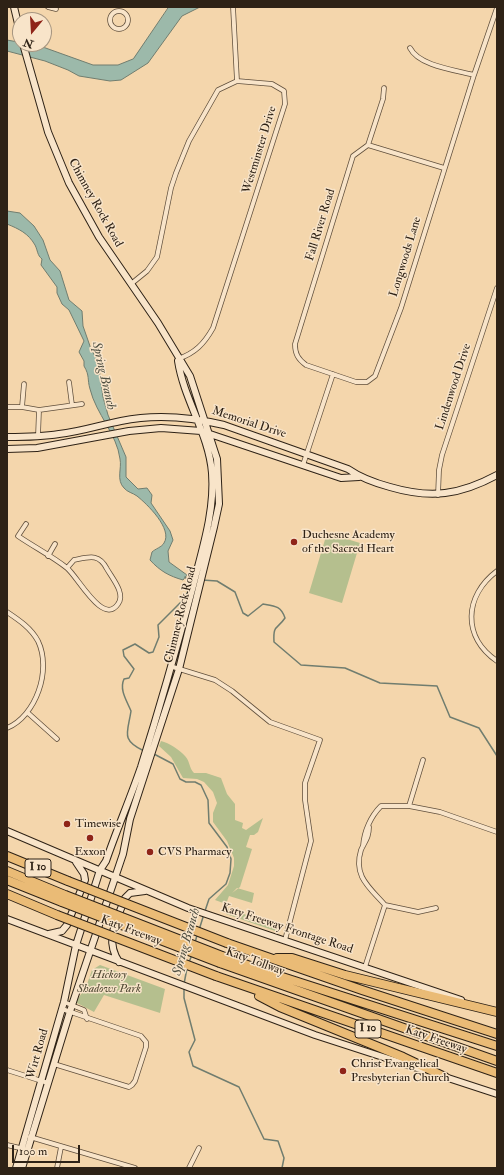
<!DOCTYPE html>
<style>
body{margin:0}
#map{position:relative;width:504px;height:1175px;overflow:hidden;background:#f4d6ac;font-family:"IM FELL Double Pica",serif}
canvas{display:block}
.frame{position:absolute;inset:0;border:8px solid #2e2216;pointer-events:none}
.north{position:absolute;left:12px;top:12px;width:40px;height:40px;box-sizing:border-box;background:#f8e4c9;border:1px solid #a79681;border-radius:50%;rotate:198deg;font-size:11px;font-weight:700;line-height:16px;text-align:center;color:#2e2216}
.north::after{content:'';display:block;margin:auto;width:14px;height:18px;background:#8f2418;clip-path:polygon(50% 0,100% 100%,50% 72%,0 100%)}
.scale{position:absolute;left:12px;top:1145px;width:68px;height:18px;box-sizing:border-box;border:2px solid #2e2216;border-top:0;padding-left:5px;font-size:12px;line-height:14px;white-space:nowrap;color:#2e2216;-webkit-text-stroke:3px #f8e4c9;paint-order:stroke}
</style>
<div id="map">
<canvas width="504" height="1175"></canvas>
<div class="frame"></div>
<div class="north">N</div>
<div class="scale">100 m</div>
</div>
<script>
const c = document.querySelector('canvas').getContext('2d');
c.lineJoin = 'round';
function fill(path, color) {
  c.fillStyle = color;
  c.fill(path, 'evenodd');
}
function strokePath(path, color, width, dash) {
  c.strokeStyle = color;
  c.lineWidth = width;
  c.lineCap = dash ? 'butt' : 'round';
  c.setLineDash(dash || []);
  c.stroke(path);
}
function write(font, color, halo, rows, align = 'center') {
  c.font = font + ' "IM FELL Double Pica",serif';
  c.lineWidth = 3;
  c.setLineDash([]);
  c.textBaseline = 'middle';
  c.strokeStyle = halo;
  c.fillStyle = color;
  for (const [text, x, y, turn = 0] of rows) {
    c.save();
    c.translate(x, y);
    c.rotate((+turn || 0) * Math.PI / 180);
    c.textAlign = isNaN(turn) ? turn : align;
    if (halo) c.strokeText(text, 0, 0);
    c.fillText(text, 0, 0);
    c.restore();
  }
}
fill(new Path2D(`
 M327,533L360,543L342,603L309,593Z
 M161,741C169,743 180,750 185,756C190,761 189,768 194,773H206L221,778L227,794L235,804V820L243,823L242,828L246,830L263,818L258,832L254,835H250L246,847L252,849L240,887L232,893L237,888L254,893L252,903L229,896L226,904L215,900L228,885L234,866V858L227,841L213,822V813L217,803L213,792L204,782L197,779L183,778L171,757L159,746Z
 M227,908L280,927L279,929L275,931L226,914Z
 M100,965L165,989L160,1013L104,995L94,1012L77,1003V1000L86,987L92,970Z`), '#b5bf8e');
const water = new Path2D(`
 M169,7H200L182,16L148,63L121,80L110,81L79,76L68,70L45,61L7,51V40L40,46L93,65H118L133,59Z
 M7,211L20,213L34,226L43,240L50,260L60,271L69,300L82,311L83,326L91,349L98,361L103,397L108,415L126,457V477L138,489L147,488L152,495L151,503L170,531L173,540L168,551L169,562L187,575L183,580C169,576 160,571 150,560L152,552C155,549 162,547 164,543C173,529 147,504 137,496C133,493 127,492 124,488C116,480 122,468 120,459C117,434 96,414 90,389C87,379 90,376 84,366V361L79,352L84,341L69,310L62,304L57,293V287L41,265L42,259C37,255 38,251 35,245C28,233 19,229 7,224Z`);
fill(water, '#9cb9aa');
strokePath(water, '#707d6f', 1);
strokePath(new Path2D(`
 M202,580L217,581L235,592L243,613L248,616L263,604C275,606 281,606 285,618C277,630 273,624 274,642L301,665L345,668L380,683L437,686L450,717L479,728L497,756
 M144,751C120,740 128,732 131,711C127,701 119,690 124,679L129,678L134,669L124,656L123,650L135,644L149,653L153,652L159,637L158,625L185,598L191,584L185,577
 M154,754L173,764L180,779L186,782H195L201,785L208,800L209,823L227,847L231,859L230,873L226,884L209,899L205,911
 M199,930L204,914
 M195,943L197,935
 M189,962L192,955
 M184,984L187,968
 M184,987V998L195,1040L189,1052L193,1066L239,1087L264,1139L278,1141L284,1158L282,1168`), '#707d6f', 1.5);
const street = new Path2D(`
 M48,7L56,9
 M233,7L237,81
 M110 20a9 9 0 1 1 18 0a9 9 0 1 1-18 0Z
 M410,48C419,66 455,70 474,75
 M368,145L383,99L384,88
 M444,168L368,145L353,156L295,344C295,354 298,359 306,365L356,382H367L375,376L401,308L474,75L497,8
 M131,284L147,271L157,257L171,188L176,173L189,141L218,90L237,81L272,84L284,91L285,104L213,328C204,344 195,353 178,359
 M69,382L72,405
 M7,407H22L39,410L82,404
 M22,407L24,384
 M38,436L39,410
 M303,465L333,374
 M438,495L439,470L442,455L497,288
 M26,524L18,536C34,547 52,556 67,568C78,577 103,626 118,604C126,594 112,578 107,569C99,553 89,557 74,560L67,568
 M48,556L55,544
 M497,571C464,596 462,637 497,661
 M7,612C19,620 31,628 38,641C52,670 36,716 7,728
 M173,667L215,680L232,691L270,722L320,740L305,783V800L311,841L285,940
 M28,713L57,739
 M409,806L423,760
 M369,827C369,838 365,841 361,850C353,876 369,887 385,905
 M363,846C364,831 371,816 381,806H409L440,812L497,832
 M385,905L418,912L436,908
 M365,967L385,905
 M64,1002L84,1010L87,1019
 M54,1064L129,1087L132,1085L135,1081L146,1047V1042L141,1036L62,1009
 M7,1070L48,1083
 M30,1137L135,1168
 M7,1145L24,1149
 M57,1168L61,1147
 M189,1168L199,1148`);
const secondary = new Path2D(`
 M14,7L20,32
 M7,437C24,437 41,437 59,434C80,432 100,425 121,421C154,414 191,417 224,425L348,469C361,478 375,483 390,487C431,499 460,495 497,475
 M7,449L37,448L129,431L161,428L201,431L341,478L359,477
 M7,831L188,908L461,1000
 M7,919L315,1035L423,1070
 M49,934L62,931L67,925L85,880L84,874L76,862
 M119,962C104,939 117,921 125,898L130,893L145,891
 M442,1076L497,1094
 M16,1168L64,1002L76,945L100,870L106,861C117,829 130,799 141,767C160,707 177,647 193,586C202,550 215,511 212,473C209,434 184,400 178,361
 M22,1168L72,1005L123,854L130,819L179,669L214,527L219,504L217,459L190,376L158,323L99,237L69,183L48,132L23,44`);
const highway = new Path2D(`
 M7,856L68,881
 M7,871L65,895
 M7,880L62,902
 M7,894L57,915
 M227,943L362,990L497,1034
 M222,956L273,974L497,1046
 M277,958H292L345,975L497,1012
 M220,963L497,1061
 M216,976L497,1073
 M259,996L280,1007L403,1057L445,1077`);
strokePath(street, '#604f3c', 5.5);
strokePath(secondary, '#2e2216', 8);
strokePath(highway, '#2e2216', 10);
strokePath(street, '#f8e4c9', 4);
strokePath(secondary, '#f8e4c9', 6);
strokePath(highway, '#eabb76', 8);
const highwayBridge = new Path2D(`
 M68,881L227,943
 M65,895L222,956
 M62,902L220,963
 M57,915L216,976`);
strokePath(highwayBridge, '#2e2216', 10, []);
strokePath(highwayBridge, '#eabb76', 8);
for (const [x, y, r, color] of [
 [294,542,4,"#8f2418"],
 [67,824,4,"#8f2418"],
 [90,838,4,"#8f2418"],
 [150,852,4,"#8f2418"],
 [343,1071,4,"#8f2418"]
]) {
  const dot = new Path2D();
  dot.arc(x, y, r, 0, 2 * Math.PI);
  c.fillStyle = color;
  c.fill(dot);
  strokePath(dot, '#f8e4c9', 1.5);
}
for (const [x, y, w] of [
 [38,868,26],
 [368,1029,26]
]) {
  const box = new Path2D();
  box.roundRect(x - w / 2, y - 9, w, 18, 3);
  c.fillStyle = '#f8e4c9';
  c.fill(box);
  strokePath(box, '#2e2216', 1);
}
write('bold 11px', '#2e2216', null, [
 ["I 10",38,868],
 ["I 10",368,1029]
]);
write('12px', '#2e2216', '#f8e4c9', [
 ["Westminster Drive",260,150,-73],
 ["Chimney Rock Road",95,203,61],
 ["Fall River Road",321,225,-73],
 ["Longwoods Lane",406,257,-73],
 ["Lindenwood Drive",454,387,-72],
 ["Memorial Drive",249,423,18],
 ["Chimney Rock Road",181,615,-76],
 ["Katy Freeway Frontage Road",287,929,18],
 ["Katy Freeway",131,931,21],
 ["Katy Tollway",255,962,20],
 ["Katy Freeway",436,1040,19],
 ["Wirt Road",38,1054,-74]
]);
write('12px', '#2e2216', '#f8e4c9', [
 ["Duchesne Academy",302,535],
 ["of the Sacred Heart",302,549],
 ["Timewise",75,824],
 ["Exxon",90,852,"center"],
 ["CVS Pharmacy",158,852],
 ["Christ Evangelical",351,1064],
 ["Presbyterian Church",351,1078]
], 'left');
write('italic 12px', '#504934', '#f8e4c9', [
 ["Hickory",109,975],
 ["Shadows Park",109,989]
]);
write('italic 13px', '#4f4f42', '#f8e4c9', [
 ["Spring Branch",103,376,77],
 ["Spring Branch",187,942,-74]
]);
</script>
